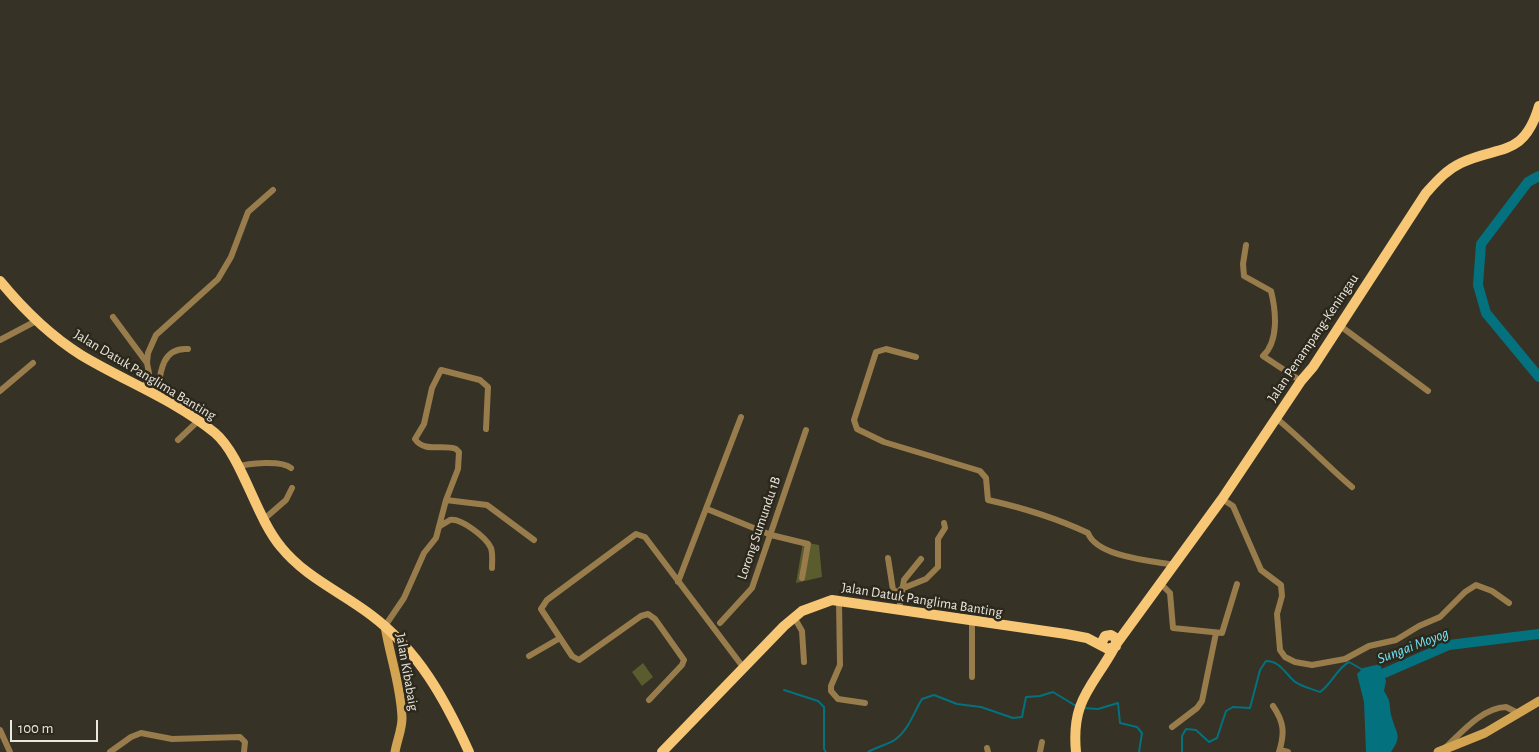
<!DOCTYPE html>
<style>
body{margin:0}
#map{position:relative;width:1539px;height:752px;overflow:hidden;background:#363225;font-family:"Alegreya Sans",sans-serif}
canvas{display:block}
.scale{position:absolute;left:10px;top:720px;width:88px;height:22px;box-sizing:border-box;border:2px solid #eae7df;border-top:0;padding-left:6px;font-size:15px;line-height:18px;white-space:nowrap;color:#eae7df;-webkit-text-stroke:4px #2c281c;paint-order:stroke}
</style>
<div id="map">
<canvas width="1539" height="752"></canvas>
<div class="scale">100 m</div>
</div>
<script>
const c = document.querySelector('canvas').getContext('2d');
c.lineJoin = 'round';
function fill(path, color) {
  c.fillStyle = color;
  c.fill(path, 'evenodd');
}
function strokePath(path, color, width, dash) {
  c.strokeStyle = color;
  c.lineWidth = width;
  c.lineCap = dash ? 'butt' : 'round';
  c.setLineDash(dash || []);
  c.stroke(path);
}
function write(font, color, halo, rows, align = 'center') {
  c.font = font + ' "Alegreya Sans",sans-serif';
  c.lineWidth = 5;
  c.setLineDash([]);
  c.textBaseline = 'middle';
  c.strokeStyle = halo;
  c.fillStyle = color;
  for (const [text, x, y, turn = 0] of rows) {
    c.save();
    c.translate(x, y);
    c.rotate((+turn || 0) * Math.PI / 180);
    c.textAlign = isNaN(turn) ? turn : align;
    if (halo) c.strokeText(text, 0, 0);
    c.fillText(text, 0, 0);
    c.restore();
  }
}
fill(new Path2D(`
 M803,542L819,545L822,577L796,583Z
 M643,663L653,677L642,686L632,672Z`), '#5a5c2d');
fill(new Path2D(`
 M1380,664L1386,681L1384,691C1393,705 1388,705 1392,718C1396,734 1403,735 1391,752H1366L1364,702L1357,674L1363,668Z`), '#04717f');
strokePath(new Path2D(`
 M784,690L818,701L824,707V749L826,752
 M1083,708L1098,709L1118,703L1120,723L1137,727L1142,733L1139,752
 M868,752C876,747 890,744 896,739C909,729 914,712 922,699L934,695L957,704L981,707L1013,718L1022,717L1026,697L1040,696L1053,692L1076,706
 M1182,752V736L1186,729L1196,730L1209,742L1217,738L1226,711L1233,707L1250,708L1260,670L1266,661C1280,661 1285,673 1294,681C1299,686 1313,689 1320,692C1332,684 1337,668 1349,662L1363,670`), '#04717f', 2);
strokePath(new Path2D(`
 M1539,176L1528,182L1481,244L1478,285L1486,313L1539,377
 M1373,678L1449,645L1539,634`), '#04717f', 10);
strokePath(new Path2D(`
 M1246,245L1243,264L1244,276L1271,291C1276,311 1279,341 1263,356L1301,381
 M113,317L147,363
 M1339,325L1428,391
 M0,340L36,321
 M916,357L886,349L876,352L854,420L857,429L884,442L980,471L986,478L988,500C1024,508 1056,518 1088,533C1097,557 1152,561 1174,565
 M144,389L149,373L147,363L148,353L156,335L218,279L231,257L248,212L273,190
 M0,391L33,363
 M157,397C160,376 160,347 188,349
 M1276,418C1303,440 1326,465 1352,487
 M178,440L198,421
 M237,467C248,463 282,460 291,468
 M1222,499L1233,506L1261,570L1281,585L1282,596L1277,614L1280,650L1285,657L1295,662L1312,665L1345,659L1369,646L1396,640L1419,626L1440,617L1465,592L1476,585L1492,591L1509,603
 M446,500L487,505L534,540
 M707,509L771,535L808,544L802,578
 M263,520L286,500L292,488
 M440,526L450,520C461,518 486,537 491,548C493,554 492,562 492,568
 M888,558L893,590L900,593
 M678,582L741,417
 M1161,584L1170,593L1173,628L1222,633L1237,584
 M901,589L926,579L938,567V539L945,528L944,523
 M839,601L840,665L831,686V691L838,699L865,703
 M899,609L904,580L921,559
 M794,617L802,631L804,662
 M720,623L752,588L806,430
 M385,626L404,598L424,553L436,538L446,500L458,469L459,452L456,449C443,444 424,453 415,439L424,424L432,388L441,370L480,380L488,387L486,429
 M529,656L560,638
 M972,677V620
 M649,700L682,665L684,660L655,619L648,614L641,616L579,660L572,656L541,609L547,600L636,534L645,537L743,667
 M1273,706C1284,722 1285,733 1279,752
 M1172,727L1197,708L1202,701L1216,633
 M0,730L10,752
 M1446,747C1462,732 1482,708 1506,707L1518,713
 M987,748L988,752
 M1280,750L1288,752
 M110,752L131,737L141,733L172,739L240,737L245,742L244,752
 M1040,752L1042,742`), '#987c4b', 6);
strokePath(new Path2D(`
 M385,626C390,657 401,686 402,718C402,730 397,740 395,752
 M1438,752L1485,733L1539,701`), '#d3a552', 9);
strokePath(new Path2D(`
 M0,281C23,309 49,335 81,355C124,381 175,400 215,433C242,456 255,516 281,547C305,577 341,592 371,615C418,650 445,699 469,752
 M1117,643L1222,499L1301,381L1313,367L1426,193C1436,182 1446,170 1461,163C1499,145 1524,158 1539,106
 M662,752L784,626L802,611L832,600L1066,634L1087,638L1108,649L1116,646V638L1111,635L1105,636L1102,642L1103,646
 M1076,752C1071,700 1092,688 1114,648`), '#f7c775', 10);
write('14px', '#eae7df', '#2c281c', [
 ["Jalan Penampang-Keningau",1313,338,-56],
 ["Jalan Datuk Panglima Banting",145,375,31],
 ["Lorong Sumundu 1B",759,528,-71],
 ["Jalan Datuk Panglima Banting",922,600,9],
 ["Jalan Kibabaig",407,672,80]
]);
write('italic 15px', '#6fe6f9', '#2c281c', [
 ["Sungai Moyog",1413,646,-21]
]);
</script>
